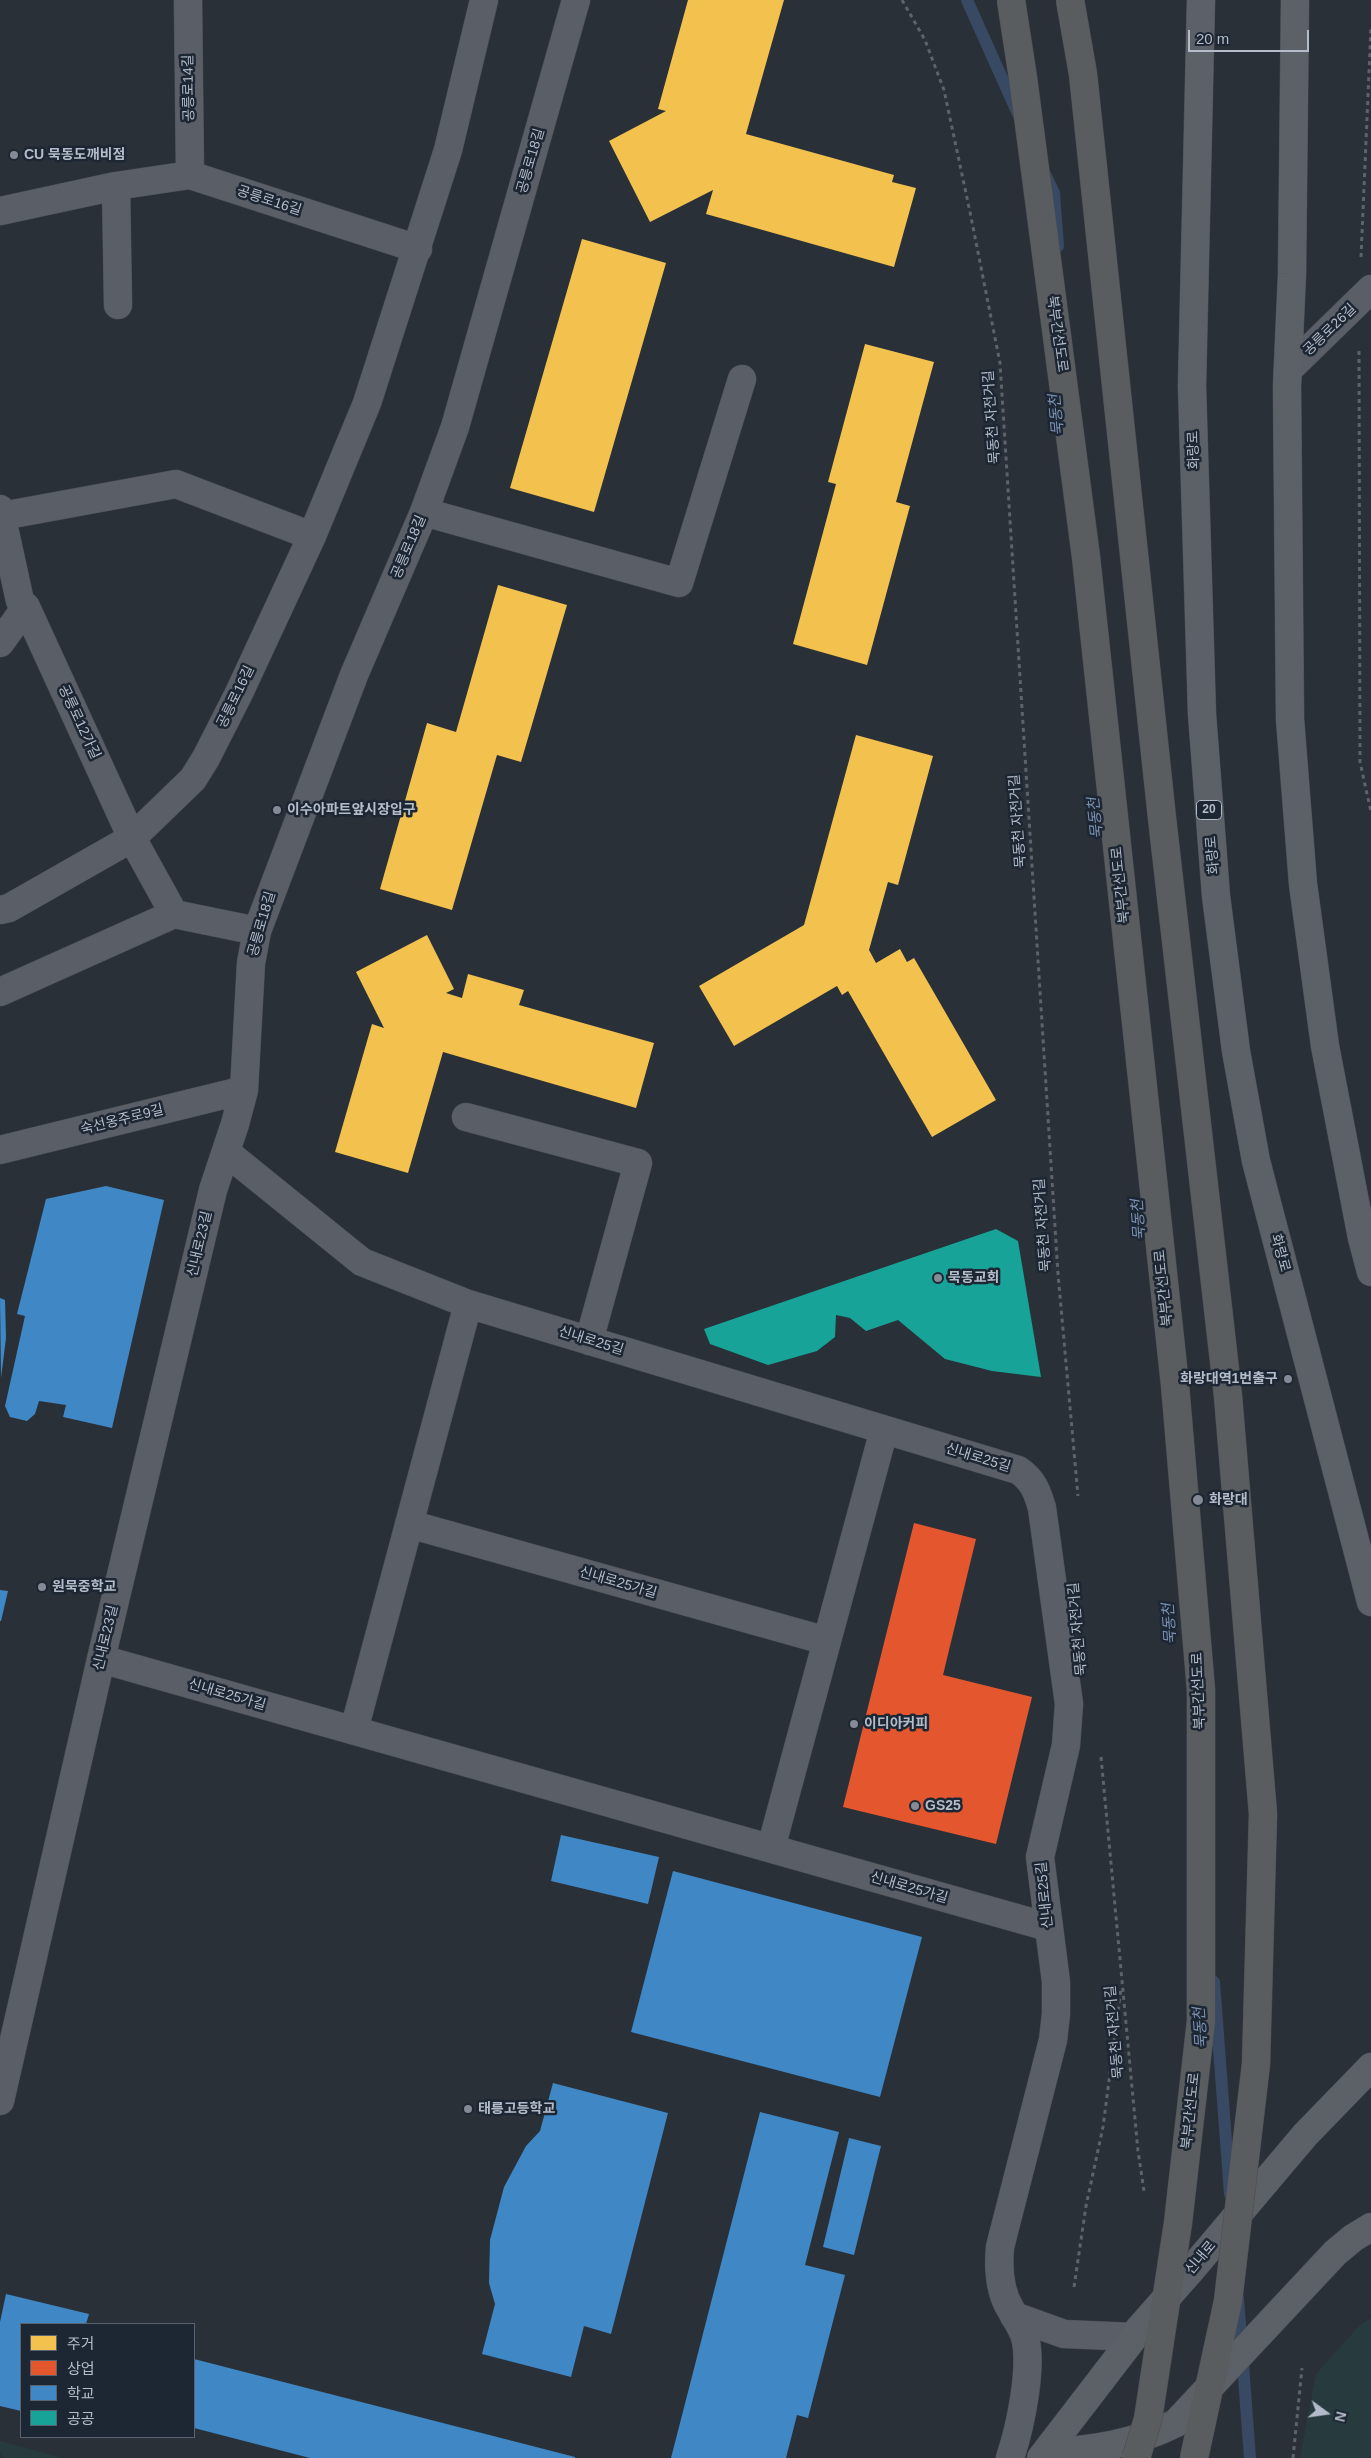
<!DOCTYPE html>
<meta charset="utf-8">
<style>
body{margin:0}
#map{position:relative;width:1371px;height:2458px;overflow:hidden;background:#2a3038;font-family:Helvetica,"Noto Sans KR",sans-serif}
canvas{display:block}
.legend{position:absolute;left:20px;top:2323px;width:175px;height:115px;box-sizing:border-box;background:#1d2633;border:1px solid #59626f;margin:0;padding:6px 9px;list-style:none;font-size:15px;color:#b4bcc9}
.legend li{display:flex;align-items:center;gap:10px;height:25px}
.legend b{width:25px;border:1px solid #59626f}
.north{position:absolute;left:1301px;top:2388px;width:50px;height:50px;-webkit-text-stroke:4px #1d2633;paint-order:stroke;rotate:104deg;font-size:14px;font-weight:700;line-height:20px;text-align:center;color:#b4bcc9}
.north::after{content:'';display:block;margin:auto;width:18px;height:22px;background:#b4bcc9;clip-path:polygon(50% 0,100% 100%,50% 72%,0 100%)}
.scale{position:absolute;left:1188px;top:30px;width:121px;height:22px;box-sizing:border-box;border:2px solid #b4bcc9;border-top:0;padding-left:6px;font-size:15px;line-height:18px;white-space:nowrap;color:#b4bcc9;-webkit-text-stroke:4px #1d2633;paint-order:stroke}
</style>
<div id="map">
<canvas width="1371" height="2458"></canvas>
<ul class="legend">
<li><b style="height:14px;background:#f2c14e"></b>주거</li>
<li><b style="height:14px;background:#e4572e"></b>상업</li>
<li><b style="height:14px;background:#3f88c5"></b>학교</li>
<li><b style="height:14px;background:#17a398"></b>공공</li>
</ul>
<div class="north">N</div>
<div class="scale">20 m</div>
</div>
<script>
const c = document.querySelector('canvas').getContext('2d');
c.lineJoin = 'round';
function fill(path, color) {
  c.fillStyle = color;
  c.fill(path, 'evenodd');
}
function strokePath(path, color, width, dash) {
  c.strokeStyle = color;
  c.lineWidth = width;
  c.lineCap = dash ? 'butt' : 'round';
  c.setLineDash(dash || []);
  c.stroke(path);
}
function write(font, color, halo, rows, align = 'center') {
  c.font = font + ' Helvetica,"Noto Sans KR",sans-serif';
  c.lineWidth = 5;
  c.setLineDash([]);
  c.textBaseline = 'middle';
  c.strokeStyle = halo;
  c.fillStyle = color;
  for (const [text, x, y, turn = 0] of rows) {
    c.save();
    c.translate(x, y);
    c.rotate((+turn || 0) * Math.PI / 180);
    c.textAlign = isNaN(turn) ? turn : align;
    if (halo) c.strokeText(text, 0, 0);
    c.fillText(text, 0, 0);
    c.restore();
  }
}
fill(new Path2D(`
 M1371,2318V2458H1300L1316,2374L1360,2325Z
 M0,2441L63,2458H3L0,2453Z`), '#273a3e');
fill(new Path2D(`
 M688,0H784L746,134L894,175L892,182L916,188L894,267L706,214L713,190L650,222L609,141L666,111L658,109Z
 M582,239L666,263L594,512L510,488Z
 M865,344L934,362L896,502L910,506L867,665L793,644L836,484L828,482Z
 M498,585L567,605L521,762L497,755L452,910L380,889L427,723L456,732Z
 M856,735L933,756L898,885L888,882L869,950L876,963L900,949L907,962L914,958L996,1100L932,1137L848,991L842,995L837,986L734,1046L699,986L804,925Z
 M427,935L454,989L446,993L462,998L468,974L524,990L519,1005L654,1043L636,1108L443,1052L408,1173L335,1152L372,1024L384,1028L356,972Z`), '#f2c14e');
fill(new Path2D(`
 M914,1523L976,1539L943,1675L1032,1697L996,1844L843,1807Z`), '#e4572e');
fill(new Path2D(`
 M106,1186L164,1200L112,1428L63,1417L66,1405L39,1401L35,1414L27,1421L10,1417L5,1406L25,1316L17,1314L46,1199Z
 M0,1298L5,1300L6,1338L1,1378Z
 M0,1590L8,1591L1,1621H0Z
 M561,1835L659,1857L648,1904L551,1881Z
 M673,1871L922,1937L880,2097L631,2032Z
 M553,2083L668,2113L611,2334L584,2326L571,2377L482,2354L495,2304L489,2283L490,2240L504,2187L526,2146L540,2131Z
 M760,2112L839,2132L805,2265L845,2275L808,2418L797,2415L786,2458H671Z
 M849,2138L881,2146L854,2255L823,2247Z
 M6,2294L89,2314L86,2324H21V2411L0,2406V2322Z
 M194,2359L575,2457V2458H310L194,2428Z`), '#3f88c5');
fill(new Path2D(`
 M996,1229L1018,1241L1041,1377L992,1371L945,1359L898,1320L866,1331L850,1318L836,1315L835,1337L817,1351L768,1365L710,1344L704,1329Z`), '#17a398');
strokePath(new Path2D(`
 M967,0L1018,114
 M1045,174L1054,193L1058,246
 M1214,1982L1230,2194
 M1238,2298L1250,2458`), '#384963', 12);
const minor = new Path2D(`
 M188,0L190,175
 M116,186L118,305
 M0,211L116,186L190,175L418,249
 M1288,370L1371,289
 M0,509L20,601L26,607L132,838L174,914L257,931
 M424,512L679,583L742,379
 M2,516L176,484L312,536
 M0,643L26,607
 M0,910L9,908L132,838L193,779L206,758L239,693L312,536L367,403L448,150L484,0
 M0,992L174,914
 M466,1117L638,1163L589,1341
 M0,1150L244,1090
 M226,1152L362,1262L468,1304L1018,1470C1033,1480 1037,1491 1042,1508L1069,1704L1066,1745L1040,1857L1056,1982V2014L1053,2040L1000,2247C998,2269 999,2291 1011,2310C1016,2319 1022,2328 1025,2337C1033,2368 1020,2428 1010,2458
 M409,1524L827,1641
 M101,1659L1048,1927
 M354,1730L468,1304
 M771,1848L884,1430
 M0,2101L101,1659L213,1190L235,1124L244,1090L251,963L257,931L354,675L424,512L455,427L576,0
 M1014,2316L1064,2334L1134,2337L1139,2329`);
const major = new Path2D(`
 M1201,0L1192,386L1202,714L1216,896L1236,1051L1256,1161L1371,1602
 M1295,0L1292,274L1287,386L1290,719L1303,884L1325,1046L1362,1238L1371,1272
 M1353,2238L1371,2227
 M1191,2270L1305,2135L1371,2067
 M1045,2453C1091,2450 1135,2444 1176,2423
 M1041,2458L1134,2337`);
strokePath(minor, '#484c53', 29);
strokePath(major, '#484c55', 29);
strokePath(new Path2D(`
 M902,0L925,40L944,90L970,212L1000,363L1058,1274L1078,1496
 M1361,257L1371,26
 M1359,351L1360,762L1371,812
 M1101,1757L1138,2151L1144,2191
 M1074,2287L1086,2206L1103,2127L1121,1988
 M1293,2458L1302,2368`), '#5d636a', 3, [4, 4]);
strokePath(minor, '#5a5e66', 28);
strokePath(major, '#5c6168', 28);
const majorBridge = new Path2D(`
 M1139,2329L1191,2270
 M1176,2423L1335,2253L1353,2238`);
const highwayBridge = new Path2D(`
 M1011,0L1023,78L1086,557L1175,1385L1201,1690V2021L1178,2223L1148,2419L1136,2458
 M1070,0L1083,74L1162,818L1228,1396L1263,1814L1256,2064L1228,2301L1194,2458`);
strokePath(majorBridge, '#484c55', 29, []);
strokePath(highwayBridge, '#474c53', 29, []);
strokePath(majorBridge, '#5c6168', 28);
strokePath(highwayBridge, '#5a5d60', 28);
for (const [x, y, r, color] of [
 [14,155,5,"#848b96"],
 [277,810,5,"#848b96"],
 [938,1278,5,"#848b96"],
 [1288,1379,5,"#848b96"],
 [1198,1500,6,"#848b96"],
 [42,1587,5,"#848b96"],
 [854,1724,5,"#848b96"],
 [915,1806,5,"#848b96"],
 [468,2109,5,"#848b96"]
]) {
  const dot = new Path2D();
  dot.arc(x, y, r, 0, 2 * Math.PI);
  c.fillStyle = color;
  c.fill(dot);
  strokePath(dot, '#1d2633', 2);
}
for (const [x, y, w] of [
 [1209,810,25]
]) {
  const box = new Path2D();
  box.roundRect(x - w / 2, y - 9.5, w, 19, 4);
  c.fillStyle = '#1d2633';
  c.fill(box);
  strokePath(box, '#b4bcc9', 1);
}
write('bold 12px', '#b4bcc9', null, [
 ["20",1209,810]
]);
write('14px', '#b4bcc9', '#1d2633', [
 ["공릉로14길",189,88,-91],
 ["공릉로18길",531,161,-74],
 ["공릉로16길",269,201,18],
 ["공릉로26길",1330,330,-44],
 ["북부간선도로",1057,334,82],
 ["묵동천 자전거길",992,417,-94],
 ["화랑로",1194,450,-92],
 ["공릉로18길",409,547,-67],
 ["공릉로16길",236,697,-64],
 ["공릉로12가길",79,722,65],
 ["묵동천 자전거길",1018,821,-94],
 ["화랑로",1213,855,-95],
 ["북부간선도로",1121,885,-96],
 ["공릉로18길",262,924,-74],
 ["숙선옹주로9길",122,1120,-14],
 ["묵동천 자전거길",1043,1225,-94],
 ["신내로23길",200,1244,-77],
 ["화랑로",1280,1253,75],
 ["북부간선도로",1164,1288,-96],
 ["신내로25길",591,1341,17],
 ["신내로25길",978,1458,17],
 ["신내로25가길",618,1583,16],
 ["묵동천 자전거길",1078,1629,-95],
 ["신내로23길",106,1638,-77],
 ["북부간선도로",1199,1691,-92],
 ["신내로25가길",227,1695,16],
 ["신내로25가길",909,1888,16],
 ["신내로25길",1045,1895,-96],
 ["묵동천 자전거길",1115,2032,-95],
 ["북부간선도로",1191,2111,-84],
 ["신내로",1201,2258,-50]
]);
write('bold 14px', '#b4bcc9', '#1d2633', [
 ["CU 묵동도깨비점",24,155],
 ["이수아파트앞시장입구",287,810],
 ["묵동교회",948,1278],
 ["화랑대역1번출구",1278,1379,"right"],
 ["화랑대",1209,1500],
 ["원묵중학교",52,1587],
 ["이디아커피",864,1724],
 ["GS25",925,1806],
 ["태릉고등학교",478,2109]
], 'left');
write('italic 15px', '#7c92b1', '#1d2633', [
 ["묵동천",1057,415,-95],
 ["묵동천",1096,818,-96],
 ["묵동천",1139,1220,-94],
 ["묵동천",1170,1624,-94],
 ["묵동천",1201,2028,-94]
]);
</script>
